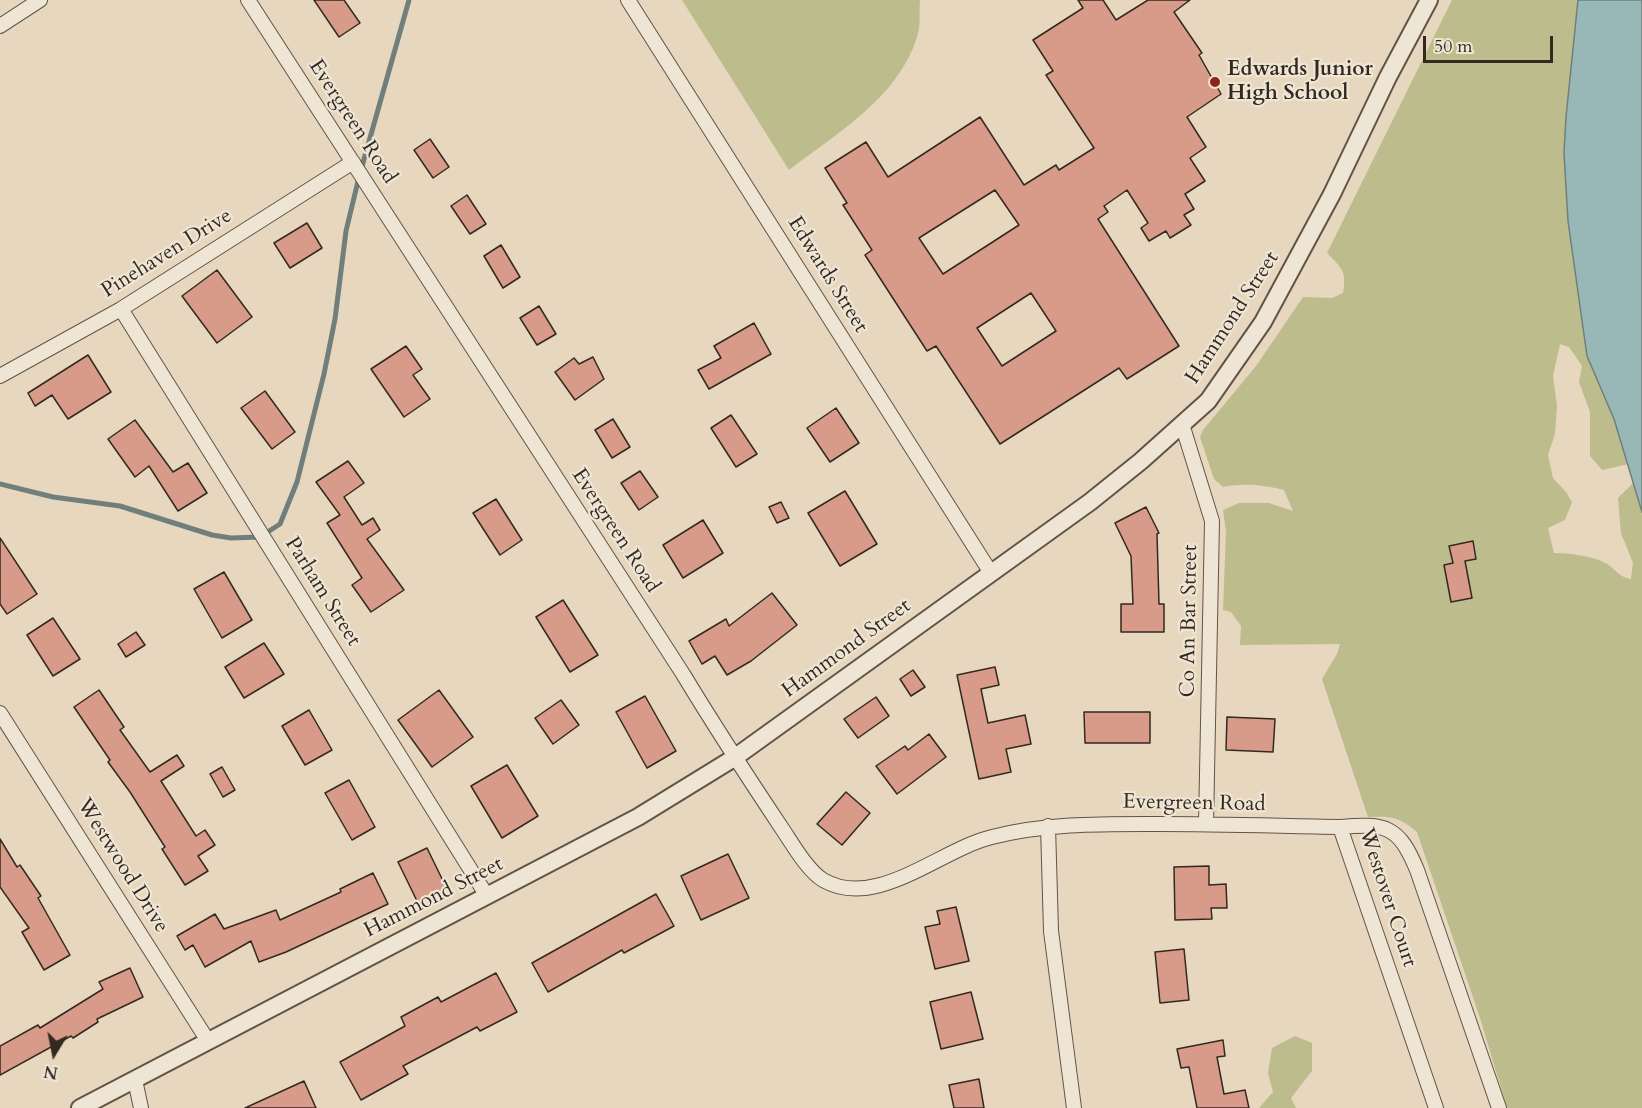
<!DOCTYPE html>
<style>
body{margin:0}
#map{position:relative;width:1642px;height:1108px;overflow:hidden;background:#e7d7be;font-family:Cardo,serif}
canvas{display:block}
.north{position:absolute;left:24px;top:1024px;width:60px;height:60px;-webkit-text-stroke:4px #efe5d5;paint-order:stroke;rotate:190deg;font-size:16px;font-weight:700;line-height:24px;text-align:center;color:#332921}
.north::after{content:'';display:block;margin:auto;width:21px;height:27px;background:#332921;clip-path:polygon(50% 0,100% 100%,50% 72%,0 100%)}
.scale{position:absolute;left:1423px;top:36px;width:130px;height:27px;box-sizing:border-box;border:3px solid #332921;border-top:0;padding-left:8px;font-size:18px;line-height:21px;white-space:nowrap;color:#332921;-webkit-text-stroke:4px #efe5d5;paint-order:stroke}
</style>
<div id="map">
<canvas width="1642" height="1108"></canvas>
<div class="north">N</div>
<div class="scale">50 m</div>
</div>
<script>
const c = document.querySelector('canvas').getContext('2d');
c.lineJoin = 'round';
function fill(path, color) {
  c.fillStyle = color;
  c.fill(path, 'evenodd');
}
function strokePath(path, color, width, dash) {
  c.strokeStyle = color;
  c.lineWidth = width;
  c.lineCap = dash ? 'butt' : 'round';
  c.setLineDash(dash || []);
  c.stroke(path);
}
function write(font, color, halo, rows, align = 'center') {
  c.font = font + ' Cardo,serif';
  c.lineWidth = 4.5;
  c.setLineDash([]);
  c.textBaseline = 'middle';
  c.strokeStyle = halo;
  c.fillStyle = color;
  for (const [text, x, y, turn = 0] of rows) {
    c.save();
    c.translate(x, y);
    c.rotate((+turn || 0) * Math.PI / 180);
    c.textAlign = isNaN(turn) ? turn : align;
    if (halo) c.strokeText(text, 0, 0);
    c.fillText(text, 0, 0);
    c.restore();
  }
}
fill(new Path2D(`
 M682,0H920C919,12 921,26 917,37C898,98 837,133 789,170Z
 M1452,0H1578L1566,117L1564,153L1568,221L1587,356L1614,419L1629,464L1602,470L1590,456V412L1579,382L1582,366L1569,347L1560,344L1553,376L1557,406L1555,434L1548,455L1553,478L1566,492L1572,502L1565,520L1548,528L1554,553C1568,553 1595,556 1607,564C1616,570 1619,577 1631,579L1633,563L1621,533L1618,498L1634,482L1642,512V1108H1507L1480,1018L1417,832C1399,817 1392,816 1368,817L1322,679L1337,654L1340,644L1240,645L1241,626L1231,612L1223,610L1226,532L1223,510L1239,503H1269L1293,511L1284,490C1264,485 1244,483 1223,487L1214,479L1200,437L1203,430L1256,366L1303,297L1332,298L1343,293C1347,272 1342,268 1327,253Z
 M1295,1036L1312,1043V1071L1291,1098L1296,1108H1259L1273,1092L1268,1073L1272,1048Z`), '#bdbc8c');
const water = new Path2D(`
 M1578,0H1642V512L1614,419L1587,356L1568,221L1564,153L1566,117Z`);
fill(water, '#98b8b8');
strokePath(water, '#707f7c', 1.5);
strokePath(new Path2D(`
 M0,484L53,497L120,506L212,535L231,538L260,537L280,524L297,482L324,374L335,319L346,231L359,177L409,0`), '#707f7c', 5);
const building = new Path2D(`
 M314,0H344L360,23L339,37Z
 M1078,0H1103L1116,20L1148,0H1190L1174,12L1202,53L1199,55L1221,94L1187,117L1206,147L1190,158L1205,181L1185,194L1194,209L1184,215L1191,225L1170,238L1166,231L1149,241L1141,228L1148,223L1127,190L1104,206L1108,212L1098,219L1179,346L1127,379L1119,368L1000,444L936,346L927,351L865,255L872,250L843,205L847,203L825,168L866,142L888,177L980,117L1024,185L1056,165L1059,170L1094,148L1046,75L1053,71L1033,40L1083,8ZM995,190L1019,225L943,274L919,238ZM1031,293L1056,331L1002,366L977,328Z
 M430,139L449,167L433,178L414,150Z
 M467,195L486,224L470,234L451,206Z
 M307,223L322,248L290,268L274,243Z
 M501,245L520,277L503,288L484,256Z
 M217,270L252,317L217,343L182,296Z
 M539,306L556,334L537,345L520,318Z
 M754,323L771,354L709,389L698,370L721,358L714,346Z
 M406,346L422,369L413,375L430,399L404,417L371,369Z
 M88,355L111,392L68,419L52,395L35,406L28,393Z
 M593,357L604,379L575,400L555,372L574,358L579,364Z
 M265,391L295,432L272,449L241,408Z
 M836,408L859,443L830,462L807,428Z
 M731,415L757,454L736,467L711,428Z
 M613,419L630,447L612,458L595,430Z
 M135,420L173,472L188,463L207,493L178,511L149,466L135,477L108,439Z
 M348,461L364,483L344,497L362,525L373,518L380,530L367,539L404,590L371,612L352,585L362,578L327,523L340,515L316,482Z
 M640,471L658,497L639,510L621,483Z
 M845,491L877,544L840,566L808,513Z
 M496,499L522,540L500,555L473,513Z
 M781,502L789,518L777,523L769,507Z
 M1146,507L1159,533L1157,534L1159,604H1164V632H1121V604H1133L1131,556L1115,523Z
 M703,520L723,553L683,578L663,545Z
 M0,538L37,594L7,614L0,604Z
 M1473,541L1476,559L1465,561L1472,598L1451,602L1444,565L1453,563L1449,546Z
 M224,572L252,620L222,638L194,589Z
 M772,593L797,625L751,661L727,675L715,656L702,664L689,641L726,619L729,626Z
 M563,600L598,655L570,672L536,617Z
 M53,618L80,659L53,676L27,635Z
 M136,632L145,645L126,657L118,644Z
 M264,643L284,674L244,698L225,667Z
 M995,667L999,685L981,689L988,723L1025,715L1031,744L1006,749L1011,772L979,779L957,675Z
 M913,670L925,687L911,696L900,679Z
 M99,690L124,727L120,730L150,772L177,755L184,766L161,781L196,836L205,830L215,845L198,856L208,871L185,885L162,849L165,847L130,792L108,762L110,760L74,707Z
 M439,690L473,737L432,767L398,720Z
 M645,696L676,751L647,768L616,712Z
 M876,697L889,716L858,738L844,719Z
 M561,700L579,725L553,744L535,718Z
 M309,710L332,750L305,765L282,726Z
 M1084,712H1150V743H1085Z
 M1227,717L1275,719L1273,752L1226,750Z
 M929,734L946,757L897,794L876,766L905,746L908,750Z
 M507,765L538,816L502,838L471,786Z
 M222,767L235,790L223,797L210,774Z
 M349,780L375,827L352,840L325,793Z
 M846,792L870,813L842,845L817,824Z
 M0,839L17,867L20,865L41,896L38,898L70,955L44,970L22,932L29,928L0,887Z
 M427,848L447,889L418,903L398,862Z
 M728,854L749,898L701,920L681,876Z
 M1209,866V885L1226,884L1227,908H1211L1212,919L1175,920L1174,867Z
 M373,873L388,904L286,952L259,962L251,941L205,967L193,945L185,950L177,936L215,914L224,929L276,910L280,920L341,892L340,889Z
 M656,894L674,926L624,953L622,950L548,992L532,963Z
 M956,907L969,961L935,969L925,927L940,924L937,911Z
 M1184,949L1189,1000L1160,1003L1155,952Z
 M130,968L143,997L97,1019L98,1022L73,1038L71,1036L0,1075V1046L38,1025L40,1028L103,989L99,982Z
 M496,973L517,1012L480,1031L477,1027L403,1066L408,1074L361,1100L340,1062L405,1026L401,1017L438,997L441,1002Z
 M971,992L983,1039L941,1049L930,1002Z
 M1223,1040L1225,1056L1217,1057L1224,1094L1245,1090L1249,1108H1197L1189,1067L1181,1068L1177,1049Z
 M979,1079L984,1108H954L949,1085Z
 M304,1081L316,1108H245Z`);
fill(building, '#d89b89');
strokePath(building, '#332921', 1.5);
const minor = new Path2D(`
 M248,0L683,674C715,727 749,779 783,830C793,845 808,871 823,880C876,911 941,849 992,837C1047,823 1103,824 1159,824C1220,824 1280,826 1340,827C1386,823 1399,826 1417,870L1499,1108
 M628,0L991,573
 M0,26L40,0
 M121,309L487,896
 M0,376L121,309L353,162
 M1182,424L1212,521L1206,824
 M0,713L208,1041
 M1048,826L1051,931L1074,1108
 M1340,827L1436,1108
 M135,1080L141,1108`);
const tertiary = new Path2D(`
 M80,1108L638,817L734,758L1090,502L1141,461L1208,401L1263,322L1332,194L1388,77L1429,0`);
strokePath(minor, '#605448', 16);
strokePath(tertiary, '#605448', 20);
strokePath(minor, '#efe5d5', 14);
strokePath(tertiary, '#efe5d5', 16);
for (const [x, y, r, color] of [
 [1215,82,6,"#8f2418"]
]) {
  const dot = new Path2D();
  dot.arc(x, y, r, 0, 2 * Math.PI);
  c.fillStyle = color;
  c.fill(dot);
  strokePath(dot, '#efe5d5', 2);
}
write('bold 21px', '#332921', '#efe5d5', [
 ["Edwards Junior",1227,70],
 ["High School",1227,94]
], 'left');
write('21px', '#332921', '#efe5d5', [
 ["Evergreen Road",352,122,57],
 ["Pinehaven Drive",167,254,-32],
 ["Edwards Street",827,275,58],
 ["Hammond Street",1233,318,-57],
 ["Evergreen Road",615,531,57],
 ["Parham Street",322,592,58],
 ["Co An Bar Street",1190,621,-89],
 ["Hammond Street",847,649,-36],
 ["Evergreen Road",1194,804,1],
 ["Westwood Drive",122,866,58],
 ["Hammond Street",434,898,-27],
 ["Westover Court",1387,898,72]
]);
</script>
